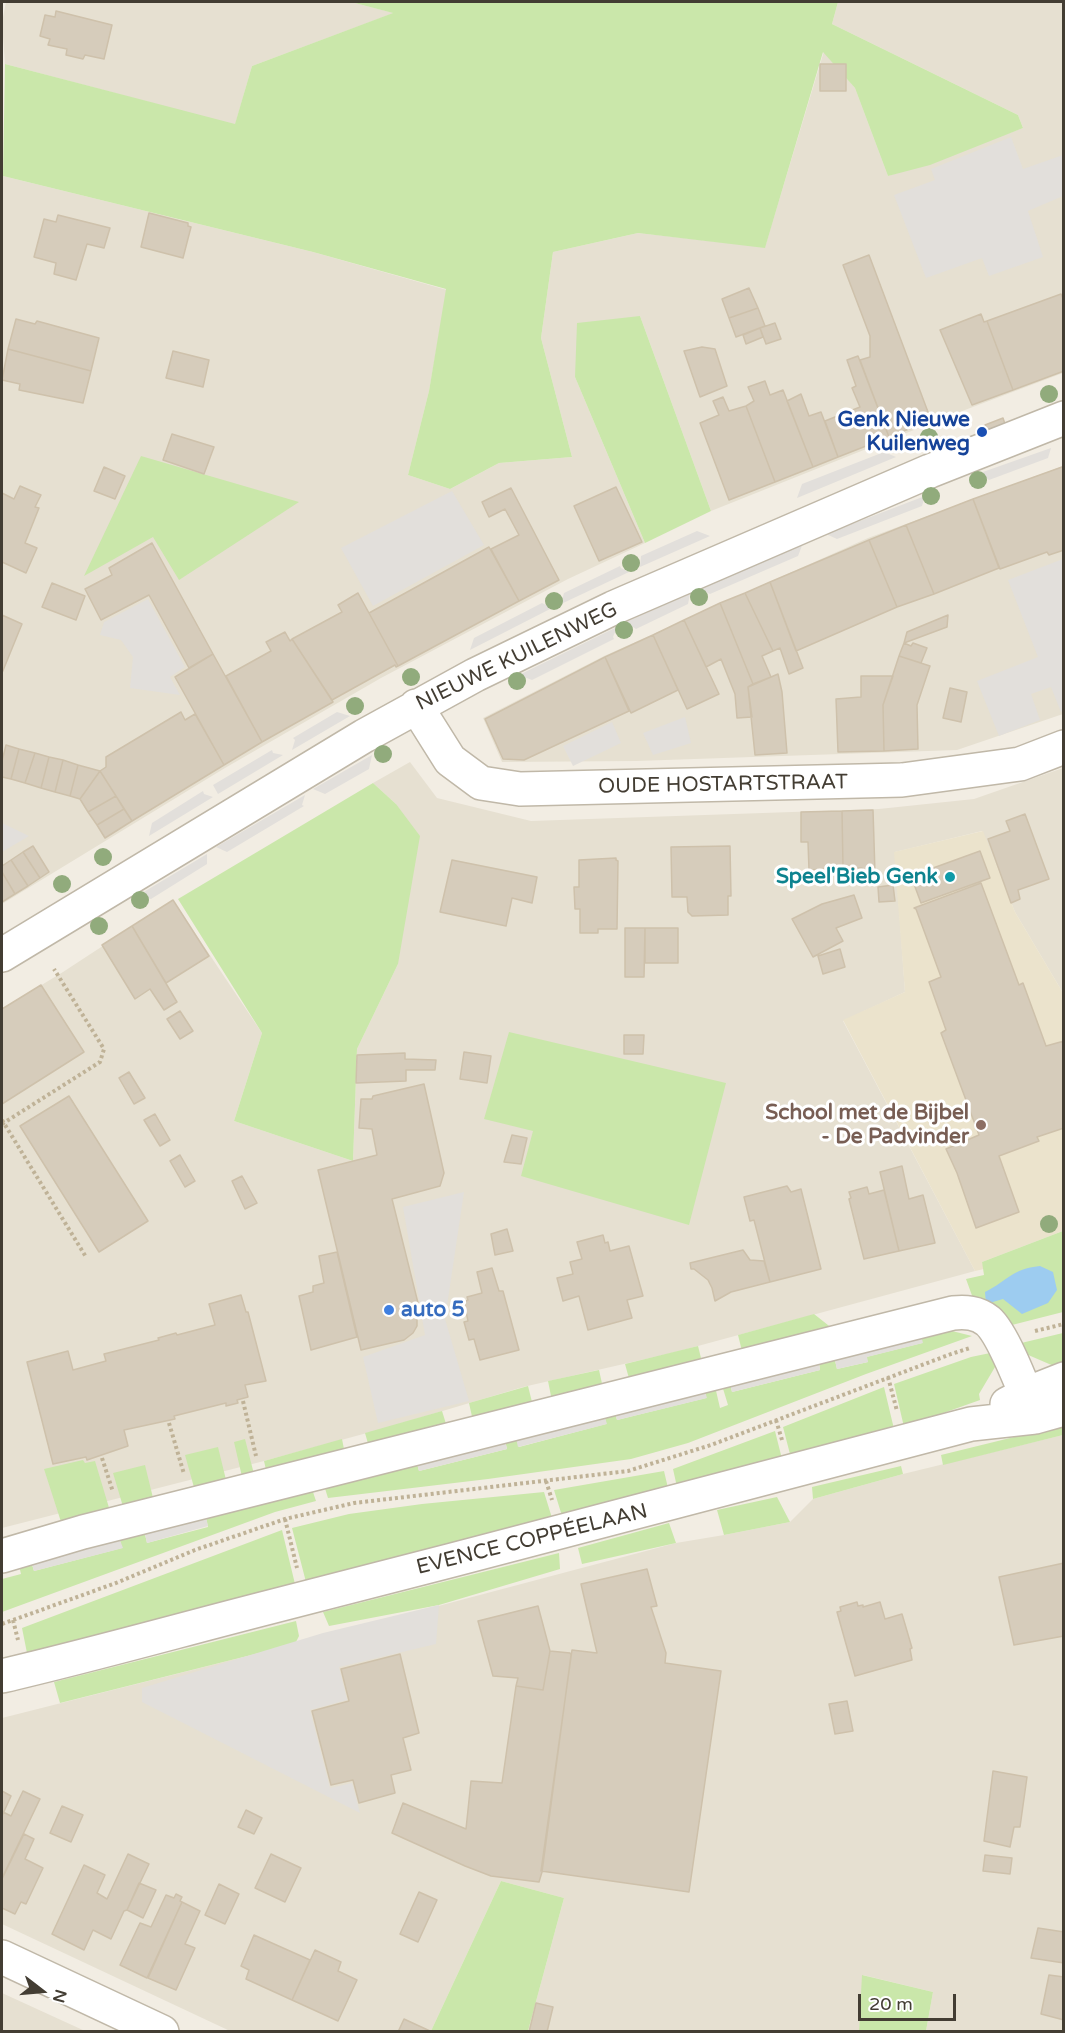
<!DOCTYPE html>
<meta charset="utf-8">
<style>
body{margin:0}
#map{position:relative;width:1065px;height:2033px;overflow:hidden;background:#f2ede3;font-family:"Varela Round",sans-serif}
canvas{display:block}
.frame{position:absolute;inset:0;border:3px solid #433d33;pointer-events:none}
.north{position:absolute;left:12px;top:1961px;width:60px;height:60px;-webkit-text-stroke:4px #fff;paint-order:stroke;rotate:106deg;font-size:16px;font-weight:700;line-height:24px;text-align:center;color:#433d33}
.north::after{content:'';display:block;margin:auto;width:21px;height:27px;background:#433d33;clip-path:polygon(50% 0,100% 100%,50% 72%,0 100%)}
.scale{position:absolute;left:858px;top:1994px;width:98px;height:27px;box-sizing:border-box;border:3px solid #433d33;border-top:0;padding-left:8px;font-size:18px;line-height:21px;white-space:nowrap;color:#433d33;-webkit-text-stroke:4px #fff;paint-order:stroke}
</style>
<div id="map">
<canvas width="1065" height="2033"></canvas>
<div class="frame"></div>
<div class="north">N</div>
<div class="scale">20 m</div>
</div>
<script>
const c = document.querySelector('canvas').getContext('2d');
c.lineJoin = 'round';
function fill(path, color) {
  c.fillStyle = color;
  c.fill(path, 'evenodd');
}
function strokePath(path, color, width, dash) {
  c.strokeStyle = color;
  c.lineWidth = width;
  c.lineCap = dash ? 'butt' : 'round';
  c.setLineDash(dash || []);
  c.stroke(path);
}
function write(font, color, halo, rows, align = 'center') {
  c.font = font + ' "Varela Round",sans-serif';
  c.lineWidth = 6;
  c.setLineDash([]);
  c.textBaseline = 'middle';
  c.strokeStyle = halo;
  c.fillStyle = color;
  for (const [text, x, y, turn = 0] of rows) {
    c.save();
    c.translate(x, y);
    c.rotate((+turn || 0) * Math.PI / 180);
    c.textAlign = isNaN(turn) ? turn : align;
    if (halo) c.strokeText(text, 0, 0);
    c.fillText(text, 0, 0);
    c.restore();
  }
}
fill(new Path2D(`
 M6,2H351L394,13L252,66L235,125L5,64L2,22Z
 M838,2H1063V373L949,416L711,511L640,316L575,377L645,543L568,579L381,678L225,768L2,904L3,176L313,252L447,290L429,391L408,475L450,489L499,463L572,457L541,338L553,252L638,233L765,247L824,51L855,88L888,176L1023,128L1018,115L832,24Z
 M1063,466V714L957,750L636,761L502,762L483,718L604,656L868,538Z
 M410,762L437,798L531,821L879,809L974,799L1063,768V993L1015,912L982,831L895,852L905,992L843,1021L975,1271L672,1353L523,1387L389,1427L264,1461L2,1528V1009L63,972L173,900L262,1033L234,1121L353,1161L357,1049L398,964L396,804L373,783Z
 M1063,1435V2031H926L933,1992L863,1975L859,2031H528L564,1898L501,1881L431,2031H230L2,1924V1718L295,1644L676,1543L724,1535L790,1522L813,1499L903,1474Z
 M2,1993L85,2031H2Z`), '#e6e0d1');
fill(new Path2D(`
 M983,831L1015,912L1063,993V1231L982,1262L984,1269L975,1271L843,1020L905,992L894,852Z`), '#ebe3cc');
fill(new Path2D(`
 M351,2H838L832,24L1018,115L1023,128L930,165L888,176L855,88L823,52L765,248L638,233L553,252L541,338L572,457L499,463L450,489L408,475L429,391L446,289L313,252L3,176L5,64L235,124L252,66L393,13Z
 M640,316L711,511L645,543L575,377L577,323Z
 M141,456L299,502L179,580L153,537L84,576Z
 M373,783L396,804L420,836L398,964L357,1049L353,1161L234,1121L262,1033L178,899Z
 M509,1032L726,1083L689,1225L521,1176L533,1131L484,1119Z
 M1063,1231V1312L1008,1326L974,1301L966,1279L984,1275L982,1262Z
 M814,1314L833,1329L742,1351L738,1335Z
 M948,1330L972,1336L866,1374L688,1443L631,1459L488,1479L328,1498L323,1482L416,1460L419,1471L507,1449L504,1436L515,1434L519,1447L606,1424L603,1411L614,1408L617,1420L706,1398L703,1385L714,1382L720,1408L728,1405L721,1382L729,1378L732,1392L820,1370L818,1356L833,1352L837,1369L868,1362L866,1357L922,1343L920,1331Z
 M1063,1333V1370L1019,1351L1017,1344Z
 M698,1346L702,1362L630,1382L625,1364Z
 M995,1352L998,1362L979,1394L980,1400L904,1427L894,1384L971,1357Z
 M599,1370L603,1388L552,1401L548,1381Z
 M528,1386L533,1406L473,1421L469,1403Z
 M884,1387L894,1429L791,1458L783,1427Z
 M442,1411L447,1427L369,1447L365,1433Z
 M1063,1425V1435L943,1465L941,1455Z
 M775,1431L782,1459L677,1487L673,1469Z
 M245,1439L255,1478L243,1481L234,1442Z
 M342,1439L345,1454L267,1474L264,1461Z
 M218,1447L227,1484L195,1491L185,1455Z
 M83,1460L85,1463L95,1461L110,1511L62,1525L44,1469Z
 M145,1465L154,1502L124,1510L113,1473Z
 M901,1466L903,1474L813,1499L812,1487Z
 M664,1471L668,1488L562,1516L554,1490Z
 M311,1486L316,1501L275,1512L2,1612V1579L21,1574L18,1561L30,1558L34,1571L122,1548L118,1535L144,1530L147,1543L208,1527L205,1513Z
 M544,1492L552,1518L306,1582L292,1528L349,1514L422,1504Z
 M777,1497L790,1522L724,1535L717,1510Z
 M669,1523L676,1543L582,1564L578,1548Z
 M282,1530L295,1584L27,1653L22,1628Z
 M559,1553L560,1569L439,1605L329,1626L323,1612Z
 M296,1621L299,1636L295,1644L60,1703L54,1682Z
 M501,1881L564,1898L528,2031H431Z
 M862,1975L933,1992L926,2031H859Z`), '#cae7aa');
fill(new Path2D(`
 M1011,137L1023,169L1063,155V196L1028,211L1043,257L989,276L982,258L926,278L894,195L935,180L931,169Z
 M1051,448L1048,458L989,480L980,473Z
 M884,452L896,457L797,498L802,484Z
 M452,491L484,545L373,606L341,548Z
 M925,496L922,506L837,539L826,534Z
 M697,531L710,536L640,567L641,556Z
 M803,543L798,556L710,594L699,589Z
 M1063,559V711L1061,712L1051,687L1031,694L1040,720L999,736L977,681L1038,657L1008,580Z
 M620,566L621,568L629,572L561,604L564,593Z
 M690,594L688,604L636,629L626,622Z
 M148,599L185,667L170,677L180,695L130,688L133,657L121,640L100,635L104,622Z
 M542,603L552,608L470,650L474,638Z
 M617,627L613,637L614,639L532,680L519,675Z
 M337,712L350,716L292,750L295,740L293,738Z
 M685,717L691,743L653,755L643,733Z
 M612,722L621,743L573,766L563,746Z
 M272,750L273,753L283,755L218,794L213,785Z
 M372,755L369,769L325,794L313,789Z
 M203,791L204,794L213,797L149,836L152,823Z
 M305,795L302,805L304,806L227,852L216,847Z
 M2,823L29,836L2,852Z
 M207,854V864L151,899L137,896Z
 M464,1192L445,1319L469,1401L378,1423L363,1357L425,1335L403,1207Z
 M920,1331L923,1343L867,1357L868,1362L837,1369L833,1352Z
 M818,1356L820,1370L732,1392L729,1378Z
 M703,1385L707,1398L617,1420L614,1408Z
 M603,1411L607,1424L518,1447L515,1434Z
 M504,1436L507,1449L419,1471L416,1460Z
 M205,1513L208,1526L147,1543L144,1530Z
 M118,1535L123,1548L34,1571L30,1558Z
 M439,1605L436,1644L339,1667L347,1700L310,1710L330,1788L352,1783L360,1813L142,1702V1688L323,1633Z`), '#e2dfdb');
fill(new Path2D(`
 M1040,1266L1053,1272L1057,1290L1048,1303L1022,1314L1003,1299L986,1304L985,1292C1009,1280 1011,1269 1040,1266Z`), '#9dccf0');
const building = new Path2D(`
 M56,11L112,25L104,59L85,55L83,59L66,55L67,49L48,45L50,39L40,36L45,15L55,17Z
 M820,64H846V91H820Z
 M149,213L188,223V226L191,227L183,258L141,247Z
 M58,215L110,228L104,248L87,244L76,280L54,274L56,263L34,257L44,219L56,222Z
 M869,255L931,420L889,437L860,360L870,357V336L843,265Z
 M749,288L758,308L729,318L722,299Z
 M1061,294L1064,301V371L1013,390L987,321Z
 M758,308L765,326L736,337L729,318Z
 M981,314L984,322L987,321L1013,390L972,405L940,330Z
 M16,319L35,324L37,321L99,338L91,371L8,349Z
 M775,323L781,339L766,344L760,328Z
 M760,328L763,337L746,344L743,335Z
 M702,347L715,349L727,386L700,397L684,351Z
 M8,349L91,371L83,403L19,390L20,384L2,380Z
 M173,351L209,360L203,387L166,378Z
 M858,356L889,437L838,457L825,421L860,407L852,388L856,386L847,360Z
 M765,381L770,395L783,390L813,467L775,482L746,406L754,401L748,387Z
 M801,394L809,416L821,412L838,457L813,467L787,401Z
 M723,397L729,411L746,406L775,482L729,500L700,423L719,415L713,401Z
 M1003,418L1005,424L987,430L985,425Z
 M172,434L214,447L204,474L163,460Z
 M104,467L125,476L115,499L94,491Z
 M1062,467H1064V550L1049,555L1047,552L1000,569L973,499Z
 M20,486L41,495L35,507L39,508L25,543L37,548L26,573L2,562V493L14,499Z
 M616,487L642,542L599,561L574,506Z
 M511,488L559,580L519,601L491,549L519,535L505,509L489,517L482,502Z
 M973,499L999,568L934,594L906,525Z
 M906,525L934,594L897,607L869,540Z
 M869,540L897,607L796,651L770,582Z
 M152,543L213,654L189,668L149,595L101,620L85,589L112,575L109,568Z
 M489,547L519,601L398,666L369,613Z
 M770,582L803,668L789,674L780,648L773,651L745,593Z
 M52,583L85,596L76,620L42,607Z
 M358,593L398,666L396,667L395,665L332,700L292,639L342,612L338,605Z
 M745,593L773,651L762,656L771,677L753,684L720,603Z
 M720,603L753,684L748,687L752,717L737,718L735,694L721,659L706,667L684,620Z
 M2,615L22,624L2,673Z
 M948,615L947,627L904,643L907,632Z
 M684,620L719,694L687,709L653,635Z
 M285,632L290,641L292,639L333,702L262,742L226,676L271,651L266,642Z
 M653,635L678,690L631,713L605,657Z
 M904,643L911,646L913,643L927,648L921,663L899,656Z
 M213,654L262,742L224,765L175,677Z
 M899,656L930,666L917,705L918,749L884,751L883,705Z
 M605,657L629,711L524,760L503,759L485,719Z
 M778,674L782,692L787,753L755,755L748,687Z
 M861,676H893L883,705L884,751L838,752L836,699L861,697Z
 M950,688L967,692L961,722L943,718Z
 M181,712L185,720L195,714L224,765L132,821L100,771L106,767V757Z
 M6,745L19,749L11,779L2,777V761Z
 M19,749L35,753L25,783L11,779Z
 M35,753L49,757L41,788L25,783Z
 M49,757L63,760L55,792L41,788Z
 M63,760L78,765L70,796L55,792Z
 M78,765L100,771L80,799L70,796Z
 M100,771L116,796L88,812L80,799Z
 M116,796L124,809L97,825L88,812Z
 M124,809L132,821L105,838L97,825Z
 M873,810L875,873L863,874L862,868H843L842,811Z
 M842,811L843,868L809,870L808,842H801V812Z
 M1025,814L1049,879L1018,890L1020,899L1011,903L988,839L1010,831L1006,821Z
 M33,846L49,872L40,878L23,852Z
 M730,846L731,896H728V915L692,916L688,912L687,897H672L671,847Z
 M980,851L990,878L921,903L911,876Z
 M23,852L40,878L28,886L11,860Z
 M616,858V860L618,861L617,929H598V933H580V909H575L574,887H579V860Z
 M11,860L28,886L15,894L2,872V866Z
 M452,860L537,877L532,903L512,898L506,926L440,912Z
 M2,872L15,894L2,902Z
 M981,883L1019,985L1023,983L1046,1046L1064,1041V1128L1037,1137L1039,1141L999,1156L1019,1212L976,1228L957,1173L946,1149L979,1135L941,1033L946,1030L929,982L941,977L916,909L914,908Z
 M893,885L895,901L879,902L878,887Z
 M854,895L862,918L836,928L843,941L813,957L792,919L822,904Z
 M173,900L209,956L166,983L132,926Z
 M132,926L177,1002L164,1010L150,989L135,999L102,945Z
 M625,928H645L644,977H625Z
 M645,928H678V963H645Z
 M840,949L845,967L823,974L818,956Z
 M41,985L84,1052L2,1104V1009Z
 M180,1011L193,1031L180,1039L167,1019Z
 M624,1035H644L643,1054H624Z
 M464,1052L491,1056L487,1083L460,1079Z
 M405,1053V1059L436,1060L435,1070H406V1081L356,1083L357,1055Z
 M129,1072L145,1098L134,1104L119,1078Z
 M424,1084L444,1173L440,1186L392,1199L419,1307L417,1308V1326L413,1333L404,1340L361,1350L318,1170L377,1155L372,1129L359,1128L361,1099H372L373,1096Z
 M69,1096L148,1221L99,1252L20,1126Z
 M155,1114L170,1140L160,1146L144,1120Z
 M512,1135L527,1138L521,1164L504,1162Z
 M180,1155L195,1181L185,1187L170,1161Z
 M902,1166L909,1199L923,1195L935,1243L899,1251L880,1172Z
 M242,1176L257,1203L245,1209L232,1181Z
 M787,1186L791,1192L801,1189L821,1269L770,1282L754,1220L750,1221L744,1197Z
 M867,1187L869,1194L884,1190L899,1251L864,1259L849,1199L851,1198L849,1192Z
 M507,1229L513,1251L495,1255L491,1234Z
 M603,1235L605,1243L608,1242L610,1251L629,1246L643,1296L627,1300L632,1318L588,1330L579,1296L563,1301L557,1278L573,1274L570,1262L582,1259L577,1242Z
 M743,1250L750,1260L764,1261L770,1282L731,1292L715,1301L712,1288L708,1280L694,1269H691L690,1263Z
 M337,1252L357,1337L311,1350L299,1296L313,1292V1286L324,1283L319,1256Z
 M492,1268L499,1291H503L519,1350L480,1360L474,1339L469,1340L464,1322L468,1321L464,1302L468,1300L467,1297L482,1293L477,1272Z
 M241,1295L246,1312H248L266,1381L245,1385L248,1397L237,1400L238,1403L226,1406V1403L174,1416L175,1419L124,1430L128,1446L87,1460L86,1457L53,1464L27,1362L68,1351L73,1370L106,1361L104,1354L159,1340L158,1338L176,1333L177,1335L215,1325L209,1304Z
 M1064,1563V1636L1014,1645L999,1577Z
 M647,1569L657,1606L651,1607L666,1653L665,1663L721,1671L689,1892L541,1871L572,1650L597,1653L581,1584Z
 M857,1602L858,1606L863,1605V1607L880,1602L885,1619L902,1614L912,1648L910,1649L912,1660L855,1676L837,1612L841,1611L840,1607Z
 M538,1606L550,1651L543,1690L516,1686L518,1678L493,1676L478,1621Z
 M550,1651L570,1653L571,1655L542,1872L539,1882L491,1876L465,1866L392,1833L403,1803L466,1829L471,1781L502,1783L516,1686L543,1690Z
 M400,1654L419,1733L403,1738L411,1770L391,1775L395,1793L359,1803L353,1780L331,1785L312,1711L349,1701L341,1669Z
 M847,1701L853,1731L835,1734L829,1704Z
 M993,1771L1027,1777L1020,1827H1014L1010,1847L984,1841Z
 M2,1791L11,1796L2,1816Z
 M23,1791L40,1799L2,1878V1816L3,1812L11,1816Z
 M62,1806L83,1815L71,1842L50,1833Z
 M246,1810L262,1818L254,1834L238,1827Z
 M24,1834L34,1839L25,1859L43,1868L26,1904L21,1902L15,1914L2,1908V1879Z
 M128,1854L149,1864L127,1910L124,1911L111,1939L93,1930L84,1950L52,1934L84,1865L105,1875L97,1893L107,1899Z
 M271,1854L301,1868L285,1902L255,1888Z
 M985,1855L1012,1858L1010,1874L983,1871Z
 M139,1883L156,1890L143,1918L127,1910Z
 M219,1884L239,1894L225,1924L205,1915Z
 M419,1892L437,1900L418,1942L400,1934Z
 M176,1894L182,1897L180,1901L182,1902L147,1978L120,1965L140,1923L151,1927L166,1895L174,1898Z
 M182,1902L200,1911L185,1944L195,1948L176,1990L148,1978Z
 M1038,1928L1064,1932V1963L1031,1958Z
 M254,1935L310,1960L292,2000L246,1979L249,1970L241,1966Z
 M315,1950L341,1962L338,1971L357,1980L338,2021L292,2000Z
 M1049,1975L1064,1977V2020L1041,2014Z
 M536,2003L553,2007L547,2032H529Z
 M404,2019L430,2031L429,2032H398Z`);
fill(building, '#d6ccbb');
strokePath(building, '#cec1ab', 1.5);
const minor = new Path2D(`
 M416,706L450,760L481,783L520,789L902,780L1020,764L1064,747
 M2,955L364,736L475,675L613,608L930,471L1064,418
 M1007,1404L1026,1394L1064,1379
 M2,1556L83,1532L953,1313C965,1312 977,1312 988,1321C1004,1335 1026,1395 1035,1417
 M2,1676C92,1655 180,1630 270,1607C504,1547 738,1486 971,1424L1035,1417L1064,1409
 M2,1957L162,2032`);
strokePath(minor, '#c0b8a8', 36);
strokePath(new Path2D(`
 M2,1120L86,1257
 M2,1124L100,1062L104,1049L54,969
 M1035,1331L1064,1324
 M888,1377L897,1411
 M243,1401L256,1456
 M776,1420L782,1440
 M169,1423L184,1474
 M102,1458L113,1492
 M546,1481L552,1500
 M285,1519L297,1568
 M13,1620L18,1640
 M2,1624L116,1583L195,1550L285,1519L354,1503L628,1471L711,1445L951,1354L970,1348`), '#bfb297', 4, [3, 3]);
strokePath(minor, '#fff', 33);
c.fillStyle = '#91ab7c';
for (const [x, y] of [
 [1049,394],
 [929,437],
 [978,480],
 [931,496],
 [631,563],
 [699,597],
 [554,601],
 [624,630],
 [411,677],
 [517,681],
 [355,706],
 [383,754],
 [103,857],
 [62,884],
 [140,900],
 [99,926],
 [1049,1224]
]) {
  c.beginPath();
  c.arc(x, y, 9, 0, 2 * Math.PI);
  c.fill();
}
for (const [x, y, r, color] of [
 [982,432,6,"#1a4fb4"],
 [950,877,6,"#0f9aa8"],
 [981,1125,6,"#8d6e63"],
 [389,1310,6,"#3f7fe0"]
]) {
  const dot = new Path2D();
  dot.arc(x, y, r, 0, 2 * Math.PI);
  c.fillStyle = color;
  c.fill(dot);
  strokePath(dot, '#fff', 2);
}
write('bold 21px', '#164399', '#fff', [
 ["Genk Nieuwe",970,420],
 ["Kuilenweg",970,444]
], 'right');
write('21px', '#433d33', '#fff', [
 ["NIEUWE KUILENWEG",517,657,-26],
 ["OUDE HOSTARTSTRAAT",723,785,-1],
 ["EVENCE COPPÉELAAN",532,1540,-14]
]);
write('bold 21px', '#0d838f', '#fff', [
 ["Speel'Bieb Genk",938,877]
], 'right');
write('bold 21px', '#785e54', '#fff', [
 ["School met de Bijbel",969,1113],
 ["- De Padvinder",969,1137]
], 'right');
write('bold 21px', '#366cbe', '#fff', [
 ["auto 5",401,1310]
], 'left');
</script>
